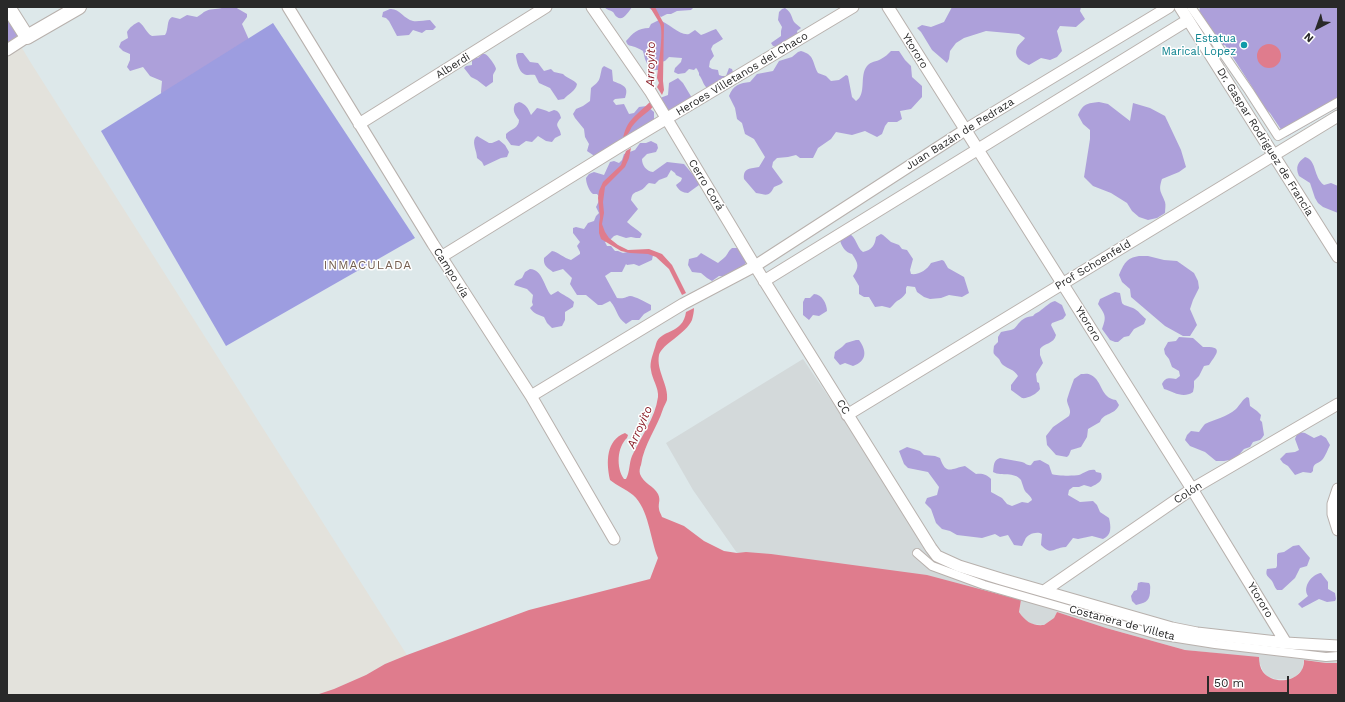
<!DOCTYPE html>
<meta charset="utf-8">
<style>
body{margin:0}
#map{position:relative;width:1345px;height:702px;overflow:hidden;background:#dde8ea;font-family:"Work Sans",sans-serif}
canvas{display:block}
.frame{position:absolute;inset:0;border:8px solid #292929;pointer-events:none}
.north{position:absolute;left:1297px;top:8px;width:40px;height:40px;-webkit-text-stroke:3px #fff;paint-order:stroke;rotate:221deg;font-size:11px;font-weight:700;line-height:16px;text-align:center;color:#292929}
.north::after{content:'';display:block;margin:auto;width:14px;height:18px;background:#292929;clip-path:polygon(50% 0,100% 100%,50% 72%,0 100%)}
.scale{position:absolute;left:1207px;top:676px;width:82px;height:18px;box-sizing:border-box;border:2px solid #292929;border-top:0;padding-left:5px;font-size:12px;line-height:14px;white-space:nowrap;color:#292929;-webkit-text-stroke:3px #fff;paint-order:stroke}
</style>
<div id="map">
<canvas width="1345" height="702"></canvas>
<div class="frame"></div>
<div class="north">N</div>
<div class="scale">50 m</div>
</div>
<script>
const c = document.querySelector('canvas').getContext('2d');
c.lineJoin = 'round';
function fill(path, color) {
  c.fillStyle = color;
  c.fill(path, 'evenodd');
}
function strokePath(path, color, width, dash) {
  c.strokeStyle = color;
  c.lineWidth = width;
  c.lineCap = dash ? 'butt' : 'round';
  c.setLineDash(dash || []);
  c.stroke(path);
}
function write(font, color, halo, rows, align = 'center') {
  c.font = font + ' "Work Sans",sans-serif';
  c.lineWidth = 3;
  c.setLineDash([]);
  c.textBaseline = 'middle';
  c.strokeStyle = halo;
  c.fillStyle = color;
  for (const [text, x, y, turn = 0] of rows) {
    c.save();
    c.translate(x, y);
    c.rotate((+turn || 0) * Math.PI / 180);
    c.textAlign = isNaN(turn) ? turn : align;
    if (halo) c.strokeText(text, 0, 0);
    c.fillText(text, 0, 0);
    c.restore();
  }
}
fill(new Path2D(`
 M7,23L31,63L407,655L385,664L366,675L334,689L316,695H7Z`), '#e3e2dc');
fill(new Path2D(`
 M7,7L27,37L7,50Z
 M224,7H235L247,14V17L242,24L250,42L162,97L161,92L162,81L150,76L143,67L130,71L127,67L130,60V54L123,51L119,47L121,42L128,38L127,32C129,28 135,23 139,22C145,26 146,33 152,36L165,35C169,29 166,20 172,17L180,19L187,15L197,17C201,15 203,12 206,11C212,8 218,10 224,7Z
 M604,7H632C629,11 623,22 617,17C615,16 614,13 613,12C610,10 607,10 604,7Z
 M648,7H694L691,10L677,11L671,14H667L661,17Z
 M952,7H1081L1080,11L1085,19L1076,27L1060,26L1057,31L1062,51L1057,57L1050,60L1041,58L1029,65C1023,62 1013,58 1017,48C1018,45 1023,41 1025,38L1019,34L986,31L964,38L956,43L950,51L949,59L947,63L932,50L921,32L917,28L922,25L931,27L944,22Z
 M1199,7H1338V107L1286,137L1270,113L1262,106L1252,87L1225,45L1218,47L1199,10L1200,9Z
 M785,8C793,13 791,19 795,23C797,25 799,26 801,28L797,31L798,35L779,47L773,46L771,43L781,36V31L782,27L778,20L779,12L782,9Z
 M390,9C399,8 404,19 413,21C417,22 425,20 430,20L436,27L433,30H426L422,33L413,30L409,35L397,36L389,21L386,18L382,17L383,12Z
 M659,20C669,23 680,36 689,34C691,33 693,31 695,30L701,35C707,33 710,31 716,29L723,39L713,45L711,49L714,56L710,61L709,67L712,69L718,70L719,75L722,76H726L729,68L732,69L733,72L730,76L708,89C703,85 703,80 699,75V73L697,69L696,68L694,70L689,69L685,73L678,74L674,72L675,68L681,62L682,58L669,57L665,61L661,62L660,70H650L645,59L643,51C641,50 638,48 635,47C630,45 628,47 626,41C633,33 638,28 649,28L651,24Z
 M801,51C815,55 812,62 818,73L826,76L831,81L839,80L846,75L848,76L852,97L856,101C867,94 859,76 867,66C871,61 876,62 881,59C885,57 888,54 891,51H899L905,60L911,66L912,77L922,86V97L911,109L900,111L902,119L897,122H888L885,126L882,134L877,137L865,131L852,135L836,132L831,139L818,148L813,158H800L796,155L788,157L777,158L773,162L772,167L783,182L781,184L774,187C769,197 767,195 756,193L744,179C743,167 751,169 759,167L765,157L754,139L745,134L742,123L737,119L735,108L729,96C733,85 740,83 750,82L757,74L773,71L779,61L792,57L798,52Z
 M518,53H523L530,62L538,63L544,71L551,69L554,72L563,74C568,79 573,79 577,84C576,91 568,94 564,99L558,100L550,88L539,83L535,75C532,74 527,76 524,74C519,72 516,60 516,55Z
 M482,54H485C488,55 496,66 496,69C495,72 494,72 493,75C493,77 493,79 493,82L486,87L477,80L471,77L464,68L466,66L472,65V59L475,57L478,58Z
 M604,66L612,70L613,81C621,85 630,85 625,98L615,99L613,101L616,105L624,104L629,114L634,113L639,107L647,106L654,112V123L596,157L587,151L589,144L585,137L584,129L575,118L573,114L576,109L583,106L590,101L591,88C601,80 599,80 602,68Z
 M678,78L683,83L692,98L670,114L660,98L668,95L669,83Z
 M519,102C526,104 528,108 531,115L537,108C541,109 546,110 549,112L554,110C559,111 560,114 561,118C553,127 560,126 561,135L555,138L552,142L546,141L538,136L532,142L526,141L519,146L511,145L506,138V134C511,129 519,128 519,120C515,114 512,111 515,104Z
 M1099,102L1108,104L1130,121L1133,103L1150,108L1165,116L1181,150L1186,167L1179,172L1162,179C1158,191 1161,191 1165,202C1166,205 1165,209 1165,213L1157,218L1148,220L1139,217L1132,211L1127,203L1111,193L1093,186L1084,177L1090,139V130L1083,124L1078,115C1083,104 1087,103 1099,102Z
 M477,136L489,143H492L499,140L505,145L509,152L507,157L501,158L484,166L482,162L477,158C477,151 472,144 475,138Z
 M651,141L657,144L658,148L656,152L647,154L642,159C642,165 646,171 653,172L667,162L684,164L700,183L699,185L688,193C683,193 678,190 676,185L681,181L682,178L676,175L675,173L671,170L667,177L659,180L655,184L649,183C646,185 644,189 641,190C635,193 632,192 631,200L638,209L627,222C632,227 637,229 642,234L640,238H636L631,237L626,238L617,235L614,236L610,240L605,242L607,246H611L615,251H618L623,253C634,250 642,251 653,255L652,260L639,266L634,264L627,265L626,264L622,272H611L605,276L617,298C625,299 625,297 630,296C635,296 647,303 651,305V310L644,314L639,320H632L626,324C616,317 618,310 610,301L602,305H598L586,295H577L570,284L572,278L563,269L553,272C548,268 543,266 544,258L552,251C558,252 564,258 571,260L580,254V252L577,246L580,242L573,233V228L576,227L584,229L588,223L594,221L596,216L599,213L596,207C598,203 601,198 597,194H593C589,191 586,183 586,178L589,174L594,172L604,175L610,162L614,161L619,163L622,160L624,154L635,150L640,143H646Z
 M1305,157C1317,160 1313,177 1324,185L1331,183L1338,186V213L1323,207L1318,203L1315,198L1310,183L1299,176C1295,167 1298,162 1305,157Z
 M848,233C857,237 856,247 863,252C872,250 875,245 876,237L881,234L883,235L891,242L899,245L902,249L907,250L913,259L910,270L911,274C919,275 927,270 931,263L942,260L944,261L948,268L964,277L969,293L962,297L949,295L941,298L930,299L924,297L917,292L915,287L907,286L906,288V293C903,297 901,299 897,301C894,303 893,306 890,308L882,306L875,307L869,297H864L859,294V286L853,276C859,267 859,264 852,254C846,253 841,246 840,240Z
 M732,248H738L748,260L745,264L744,269L730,277L719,276L712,281L707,278L701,273L692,272L688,265L689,259L697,257L701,253L718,263C720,261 723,259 725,257C728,254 728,251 732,248Z
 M1139,256H1148L1164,260L1177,261L1194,273L1198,281L1199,288L1193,300L1190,309L1197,325L1190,336H1183L1165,326L1131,297L1130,289L1122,282L1119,275C1124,264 1126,258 1139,256Z
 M530,269C543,270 544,287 551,295L558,291C564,296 568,296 574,302L573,307L565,312V320L562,326L552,328L547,323L544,317C539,315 534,314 530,308L533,305L532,302L533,295L527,289L514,285L516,281L522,278L525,272Z
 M1115,292L1120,293C1123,307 1120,303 1133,308C1138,310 1142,316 1146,319L1144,324L1134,329L1129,336L1124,337L1118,342H1115L1110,340L1102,329C1107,316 1105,315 1098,304L1100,299Z
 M814,294C822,294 827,304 827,311L819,316L813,315L809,320L803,315V302L805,298H810Z
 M1055,301L1062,305L1066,315L1063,319L1052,323L1051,325L1056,335C1054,344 1044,343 1040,349V355L1043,363L1036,374L1037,382L1039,383L1040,389C1037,394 1027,399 1022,398L1011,390V385L1018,376C1014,369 1008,369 1003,365C1000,362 1001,362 999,359C993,353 993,355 994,346L998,342V337L1001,332C1004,331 1007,331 1011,330C1019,328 1017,318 1033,316C1036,312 1038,313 1041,310C1046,307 1048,303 1055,301Z
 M1179,337L1193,338L1203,347C1225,346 1216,354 1209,365L1204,366L1199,376L1194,381V387L1193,392C1183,399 1174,392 1164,389L1162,384C1165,377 1170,378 1176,379L1180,376L1179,371L1172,367L1169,359L1165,354L1164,349L1168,342L1176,341Z
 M856,340H859C867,351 867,361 853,366L845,363L840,365L834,358L835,352L842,347L846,343Z
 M1081,374C1084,374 1088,373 1091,375C1103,381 1100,398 1116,400L1119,405C1114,416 1104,412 1100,422L1088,429L1087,437L1081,447L1071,450L1069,455L1067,457L1056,455L1047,445L1046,436L1053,427L1069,416C1072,410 1068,407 1067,401C1067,398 1073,382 1074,379Z
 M1247,397L1249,398L1250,406L1257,411L1261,415L1260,420L1262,422L1264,435L1262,438L1260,440L1253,442L1250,447L1244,449L1237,457L1235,459L1224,461H1216L1205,452L1190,446L1185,440L1187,435L1191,431L1199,432C1201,429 1203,426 1205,424C1215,419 1227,417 1236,409C1240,405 1242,400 1247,397Z
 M1299,432L1305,433L1314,438L1321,435L1326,438L1330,445C1328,449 1325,457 1322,460C1317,465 1313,462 1313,471L1311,473L1303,472L1295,475L1288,466L1283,463L1280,459L1286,453L1295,452L1299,450L1295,439L1297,434Z
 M907,447L920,451L924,455L935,456L940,458C946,476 952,468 965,466L976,474C981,473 987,474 991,479V492L1002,498L1007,504L1012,506L1022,502L1028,503L1032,500C1031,495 1026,494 1024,489C1023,486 1022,483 1021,480C1014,471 1002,477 993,472C994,466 993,460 1000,458C1007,459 1015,461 1022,462C1026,463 1027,466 1031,465L1034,461L1040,460L1049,465L1052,474C1056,476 1074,476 1079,475C1085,473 1088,469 1095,470L1096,472L1101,473C1104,481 1097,484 1091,487L1084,485L1079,487H1073L1069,490L1068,495L1080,502L1093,501L1097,505L1100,512L1109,518C1111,527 1112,535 1103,539L1092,536L1078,539L1073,538L1066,547C1052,548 1052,556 1041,545L1042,534C1037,531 1027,534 1025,540C1024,542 1023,544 1022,546L1014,545L1008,535L1000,537L995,534L982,538L957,535L950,531L942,529L936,523L931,509L925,503L927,498L937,495L939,487L928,472L908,468L904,464L899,451Z
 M1299,545L1310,558L1307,566L1300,568L1295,578L1282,590H1277C1274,587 1274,584 1272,581C1268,576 1265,576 1267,569L1276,568L1277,566V555L1278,553L1284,552L1293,546Z
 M1321,573L1328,582V589L1335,593L1336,599L1335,601L1327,602L1319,599L1302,608L1298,604L1308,596C1302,587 1312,574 1321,573Z
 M1141,582L1149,583C1151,586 1150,588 1150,593C1149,602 1144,603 1136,605L1132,601L1131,596L1134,591L1137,590L1138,583Z`), '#ada0da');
fill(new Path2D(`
 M273,23L415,238L226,346L101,131Z`), '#9d9de0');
fill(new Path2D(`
 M803,359L931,548L947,558L1152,622L1338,646V663H1326L1304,660L1302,670L1295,677L1289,679H1275L1267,676L1263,671L1260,664L1215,653L1185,650L1106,628L1057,612L1054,618L1044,625L1032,624L1026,621L1019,612L1021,600L737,553L693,490L666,443Z`), '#d3d9da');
fill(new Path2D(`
 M650,7H655L664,24L663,81L664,90L662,95L657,87L659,83L657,78C658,67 664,33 660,24C657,18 653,13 650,7Z
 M1257 56a12 12 0 1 1 24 0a12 12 0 1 1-24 0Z
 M650,102L653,107C647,113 640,117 635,123C629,129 630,134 623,139C626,120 637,115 650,102Z
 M631,148L629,158L625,167L605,187L603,202L604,213L602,224L605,232L609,238L618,245L628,250L649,249L662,254L672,265L686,293L682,295L669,269L656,257L648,254L630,253L621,251L601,239L599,233V224L600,217L598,198L599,191L603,182L621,165L626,151Z
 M694,308C694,312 693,316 692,320C686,334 662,344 659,355C656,371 669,385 667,400C666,403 664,406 663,409C657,428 644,444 641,465C640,467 639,471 640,474C643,483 654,486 658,494C661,501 658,502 659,509C659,511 661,514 662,517L684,526L704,541L724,551L737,553L746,552L771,554L927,575L1021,600L1019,612C1026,622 1032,626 1044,625L1054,618L1057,612L1106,628L1185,650L1259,657C1259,662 1260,668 1263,672C1275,687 1305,681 1304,660L1326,663H1338V695H316L334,689L366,675L385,664L407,655L529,610L650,579L658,558C650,539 649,509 633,495C626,489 617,486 610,480C606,462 606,440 625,433L628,435L627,438C617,447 616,468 624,479H626C630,472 629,463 632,456C641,436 655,419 658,397C659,388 652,379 651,370C649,362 654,352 656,344C660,329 683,335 686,312Z`), '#df7c8d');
const pedestrian = new Path2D(`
 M1191,7L1249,91L1278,136L1338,102
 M917,553L932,566L984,585L1158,635L1215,644L1326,657L1338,656`);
const minor = new Path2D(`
 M288,7L433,244L531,396L614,539
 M592,7L650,91L755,266L931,548L937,556L959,566L1001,579L1172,628L1197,633L1286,643L1338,646
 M888,7L1192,489L1286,643
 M1180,7L1338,257
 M7,50L27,37
 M359,124L546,7
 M441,257L619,147L853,7
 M764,281C905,194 1047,108 1188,20
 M531,396L683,304L755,266L965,130L1169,7
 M847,415L1338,116
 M1338,489L1333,504V514L1338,530
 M1044,591L1192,489L1338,404`);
const tertiary = new Path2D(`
 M8,7L27,37L79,7`);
strokePath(pedestrian, '#b8b1ad', 10);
strokePath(minor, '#b8b1ad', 13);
strokePath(tertiary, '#b8b1ad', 16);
strokePath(pedestrian, '#fff', 8);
strokePath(minor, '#fff', 11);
strokePath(tertiary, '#fff', 14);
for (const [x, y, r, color] of [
 [1244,45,4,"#0f9aa8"]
]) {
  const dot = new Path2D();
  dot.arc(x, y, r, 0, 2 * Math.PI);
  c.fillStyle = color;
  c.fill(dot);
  strokePath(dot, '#fff', 1.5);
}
write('11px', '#0d838f', '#fff', [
 ["Estatua",1236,39],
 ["Marical Lopez",1236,52]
], 'right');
write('11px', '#292929', '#fff', [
 ["Ytororo",915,51,58],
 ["Alberdi",453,66,-32],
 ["Heroes Villetanos del Chaco",742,74,-31],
 ["Juan Bazán de Pedraza",960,134,-32],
 ["Dr. Gaspar Rodriguez de Francia",1265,142,58],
 ["Cerro Corá",706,185,59],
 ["Prof Schoenfeld",1093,265,-31],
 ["Campo vía",451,273,58],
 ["Ytororo",1088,324,58],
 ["CC",843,407,58],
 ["Colón",1188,493,-33],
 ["Ytororo",1260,600,59],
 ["Costanera de Villeta",1122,623,15]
]);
write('italic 12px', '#891e27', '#fff', [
 ["Arroyito",651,64,-89],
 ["Arroyito",640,427,-66]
]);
c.letterSpacing = '1px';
write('12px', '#745e4f', '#fff', [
 ["INMACULADA",368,265]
]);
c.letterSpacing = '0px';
</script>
